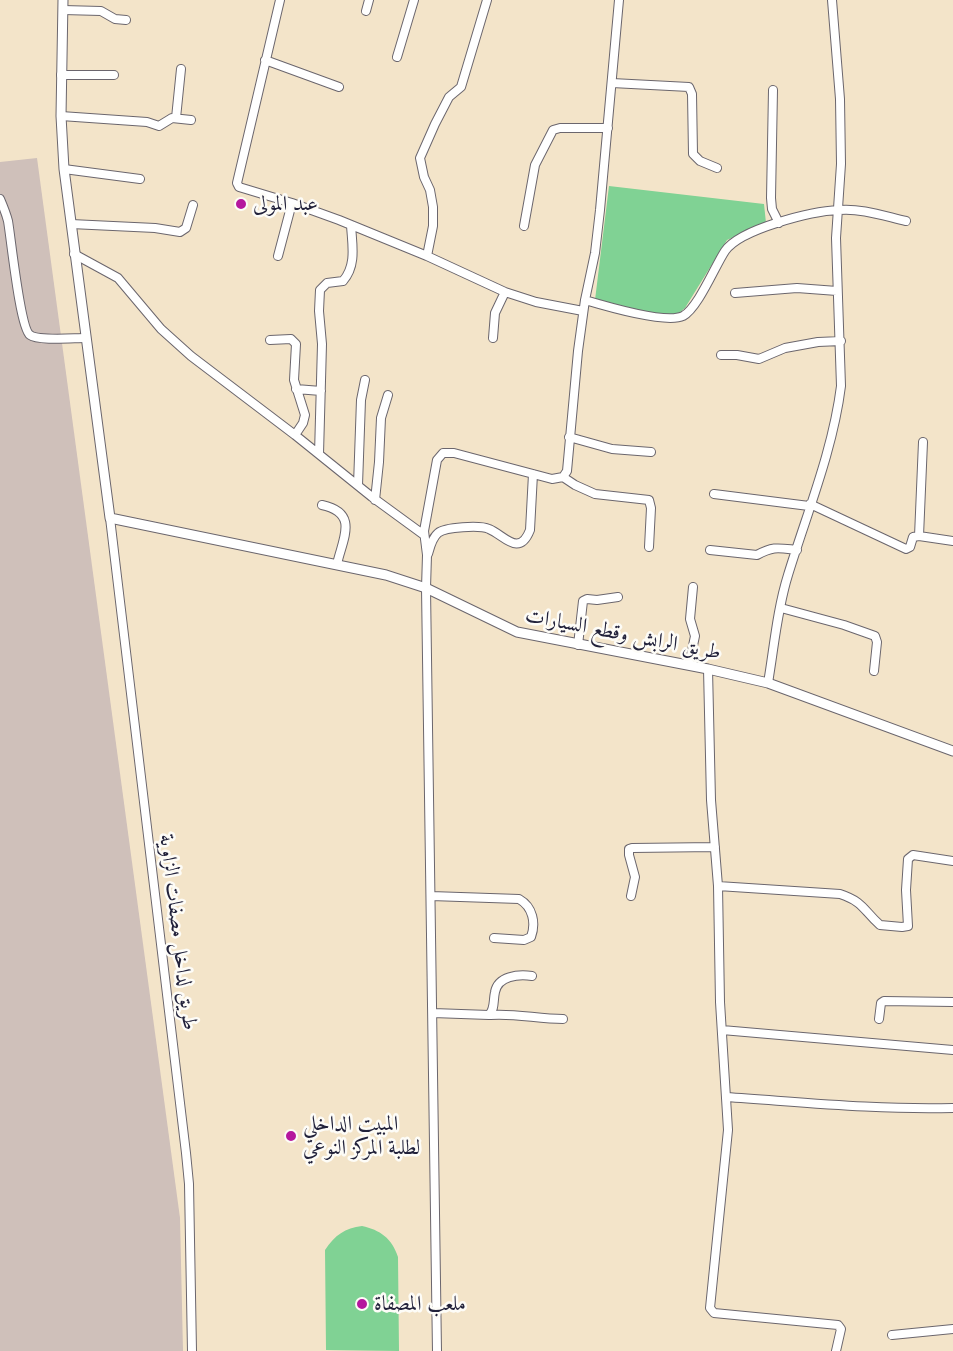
<!DOCTYPE html>
<meta charset="utf-8">
<style>
body{margin:0}
canvas{display:block;background:#f3e4c9}
</style>
<canvas width="953" height="1351"></canvas>
<script>
const c = document.querySelector('canvas').getContext('2d');
c.lineJoin = 'round';
function fill(path, color) {
  c.fillStyle = color;
  c.fill(path, 'evenodd');
}
function strokePath(path, color, width, dash) {
  c.strokeStyle = color;
  c.lineWidth = width;
  c.lineCap = dash ? 'butt' : 'round';
  c.setLineDash(dash || []);
  c.stroke(path);
}
function write(font, color, halo, rows, align = 'center') {
  c.font = font + ' "Libre Caslon Text",Amiri,serif';
  c.lineWidth = 5;
  c.setLineDash([]);
  c.textBaseline = 'middle';
  c.strokeStyle = halo;
  c.fillStyle = color;
  for (const [text, x, y, turn = 0] of rows) {
    c.save();
    c.translate(x, y);
    c.rotate((+turn || 0) * Math.PI / 180);
    c.textAlign = isNaN(turn) ? turn : align;
    if (halo) c.strokeText(text, 0, 0);
    c.fillText(text, 0, 0);
    c.restore();
  }
}
fill(new Path2D(`
 M37,158L180,1218L183,1351H0V162Z`), '#cfc0ba');
fill(new Path2D(`
 M609,186L764,204L766,223L727,240L685,308C682,310 680,313 677,314C660,319 613,304 595,300Z
 M362,1226C380,1230 392,1238 398,1257L399,1351L326,1350L325,1250C335,1235 345,1228 362,1226Z`), '#80d294');
const minor = new Path2D(`
 M280,0L237,183L239,187L292,203L339,220L427,256L505,292L536,302L583,311
 M63,10L101,11L115,19L126,20
 M366,11L369,0
 M397,57L414,0
 M265,60L339,87
 M61,75H114
 M612,83L689,87L692,94L693,154L700,161L717,168
 M773,90L771,198L772,209L779,223
 M61,116L147,122L159,126L172,118L191,120
 M176,118L181,69
 M64,169L140,179
 M0,199C3,206 6,213 8,221C11,238 20,328 30,335C38,341 73,338 85,338
 M71,224L155,228L180,232L186,228L193,205
 M524,226L535,165L553,130L560,128H608
 M74,254L118,278L161,329L191,356L295,435L372,497L424,535
 M278,256L292,203
 M427,256L433,226V207L430,190L424,177L420,158L435,124L449,97L461,87L487,0
 M735,293L797,288L837,291
 M585,300C605,306 666,324 683,316C698,308 715,266 725,251C740,229 812,211 839,210C861,208 884,216 906,221
 M493,338L495,313L505,292
 M270,340L291,339L296,344L294,380L305,415L303,423L295,435
 M721,355H737L759,359L785,348L818,342L841,341
 M296,389L321,391
 M569,437L612,449L651,452
 M923,442L919,536L953,541
 M319,454L322,344L319,311L320,290L327,283L343,281C357,265 352,244 351,225
 M563,477L575,485L595,494L649,500L651,508L649,547
 M358,485L361,400L365,380
 M714,494L809,506
 M375,500L379,462L381,418L388,395
 M810,504L906,549L910,547L913,537L919,536
 M322,505C359,513 343,538 337,564
 M110,518L186,1153L189,1184L192,1351
 M710,550L757,555C774,546 778,548 797,550
 M428,554C430,547 432,538 438,533C445,527 480,525 489,529C504,535 519,558 530,530L533,474
 M781,608L844,625L875,636L877,642L874,671
 M578,645L583,601L587,599L597,600L618,597
 M689,665L695,636L690,619L693,587
 M708,669L711,800L718,886L720,1002L728,1130L710,1308L714,1313L838,1325L841,1329L836,1351
 M768,683C774,648 777,610 788,575C807,513 833,450 841,386L836,238L841,164L840,99L832,0
 M718,886L840,894C864,902 863,910 880,925L902,927L908,926L906,890L908,859L913,855L953,861
 M431,896L519,899C533,907 536,923 531,937L524,940L494,938
 M631,896L635,877L629,855V849L632,848L715,847
 M433,1013L489,1015C495,1009 493,1001 495,992C498,976 518,974 532,976
 M490,1015C515,1013 538,1019 563,1019
 M879,1019L881,1003L884,1001L953,1002
 M722,1030L953,1050
 M726,1097C801,1102 877,1110 953,1108
 M892,1335L953,1329
 M437,1351L426,588L427,555L424,531L437,460L443,453H454L552,479L563,477L567,471L578,351L585,300L595,253L600,210L619,0`);
const major = new Path2D(`
 M63,0L61,116L64,169L110,518L386,575L426,588L517,632L708,669L768,683L953,751`);
strokePath(minor, '#6b666d', 10);
strokePath(major, '#6b666d', 11);
strokePath(minor, '#fff', 8);
strokePath(major, '#fff', 9);
for (const [x, y, r, color] of [
 [241,204,6,"#b5179e"],
 [291,1136,6,"#b5179e"],
 [362,1304,6,"#b5179e"]
]) {
  const dot = new Path2D();
  dot.arc(x, y, r, 0, 2 * Math.PI);
  c.fillStyle = color;
  c.fill(dot);
  strokePath(dot, '#fdfcf7', 2);
}
write('21px', '#22223b', '#fdfcf7', [
 ["عبد المولى",253,204],
 ["المبيت الداخلي",303,1124],
 ["لطلبة المركز النوعي",303,1148],
 ["ملعب المصفاة",374,1304]
], 'left');
write('21px', '#22223b', '#fdfcf7', [
 ["طريق الرابش وقطع السيارات",623,634,11],
 ["طريق لداخل مصفات الزاوية",178,932,83]
]);
</script>
